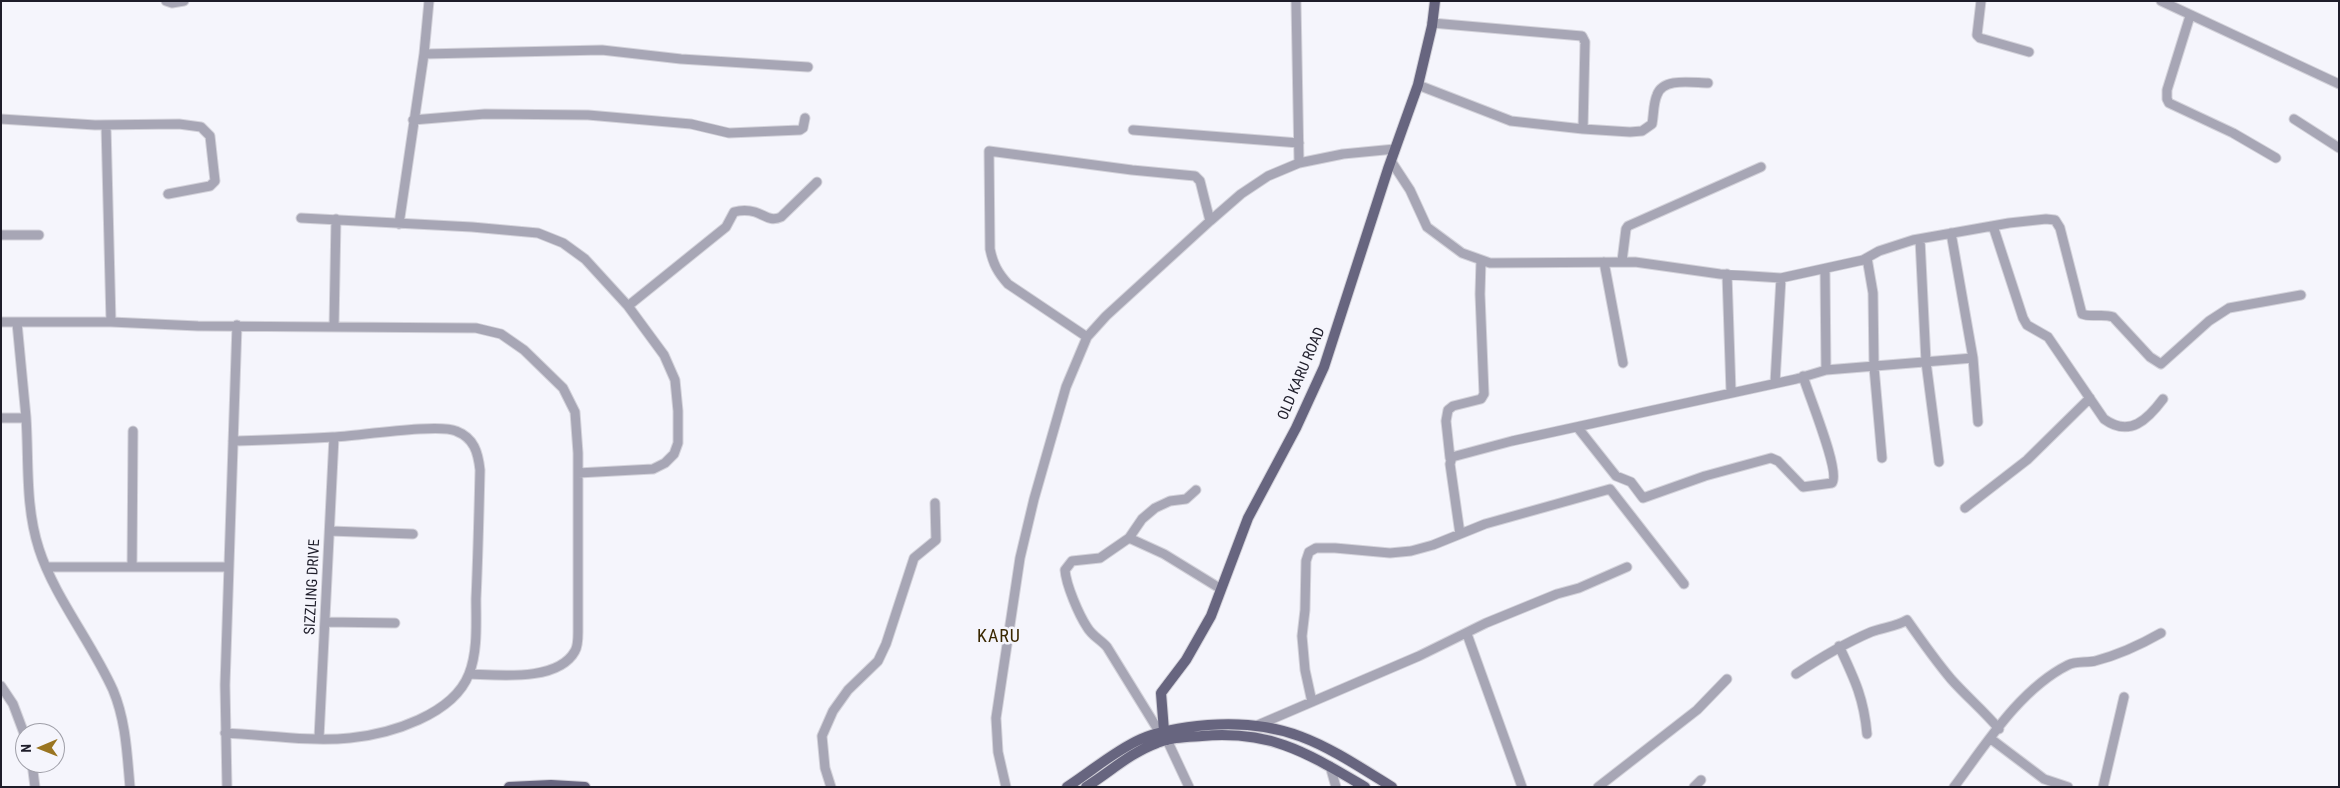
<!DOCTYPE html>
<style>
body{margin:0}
#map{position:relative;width:2340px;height:788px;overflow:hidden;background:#f5f5fc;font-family:"Roboto Condensed",sans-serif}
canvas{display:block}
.frame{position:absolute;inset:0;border:2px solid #1e1d2a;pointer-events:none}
.north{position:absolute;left:15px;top:723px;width:50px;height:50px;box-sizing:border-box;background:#f5f5fc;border:1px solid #9f9fa8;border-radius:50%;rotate:269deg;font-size:14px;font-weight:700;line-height:20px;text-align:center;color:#1e1d2a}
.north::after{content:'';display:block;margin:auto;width:18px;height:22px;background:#9a7521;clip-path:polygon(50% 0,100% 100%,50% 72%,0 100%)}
</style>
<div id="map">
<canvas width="2340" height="788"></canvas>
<div class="frame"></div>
<div class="north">N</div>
</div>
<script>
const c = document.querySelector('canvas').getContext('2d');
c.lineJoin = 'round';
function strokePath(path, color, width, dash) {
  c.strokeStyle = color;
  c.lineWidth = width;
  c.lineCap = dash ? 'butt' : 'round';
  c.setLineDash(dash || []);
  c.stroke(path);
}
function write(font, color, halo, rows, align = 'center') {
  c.font = font + ' "Roboto Condensed",sans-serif';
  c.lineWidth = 5;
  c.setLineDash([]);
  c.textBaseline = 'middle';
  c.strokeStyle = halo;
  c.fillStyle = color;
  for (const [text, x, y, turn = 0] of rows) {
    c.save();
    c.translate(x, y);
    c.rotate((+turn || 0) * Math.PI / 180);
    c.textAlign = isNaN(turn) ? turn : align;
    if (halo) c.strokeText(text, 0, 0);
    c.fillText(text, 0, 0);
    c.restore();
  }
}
const minor = new Path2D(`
 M166,1L172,3L184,1
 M1296,1L1299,163
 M1981,1L1977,35L1980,38L2029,52
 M2161,1L2339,84
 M2190,16L2167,90V99L2169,103L2233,133L2276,158
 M1432,23L1582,36L1585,42L1583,129
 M424,54L602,50L681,59L808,67
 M1418,85L1511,121L1583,129L1630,132L1642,131L1652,124C1654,114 1653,104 1657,95C1663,77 1693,83 1708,83
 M1,119L95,125L179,124L201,127L210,136L215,181L210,186L168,194
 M2294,119L2339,148
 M413,120L485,114L588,115L691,124L729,133L800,130L803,128L805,118
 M106,125L111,322
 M1133,130L1299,143
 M1391,161L1410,190L1427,227L1462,253L1490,263L1635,262L1720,274L1781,278L1863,260L1879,251L1913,240L2009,223L2046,219L2055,220L2060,228L2082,314C2092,318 2102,313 2113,317L2150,357L2161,364L2209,321L2229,308L2301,295
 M301,218L472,227L538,233L563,243L585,259L628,306L664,355L675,380L678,411V443L674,454L665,463L653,469L578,473
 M399,224L424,54L429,1
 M1993,226L2023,318L2027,325L2048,337L2104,419C2130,438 2148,419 2163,399
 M1951,233L1973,358L1978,422
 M1,235H39
 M1920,239L1926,362L1939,462
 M1867,258L1873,293L1874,367L1882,458
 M1622,261L1626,229L1628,226L1761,167
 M1604,262L1623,363
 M1825,270L1826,370
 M1727,274L1731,392
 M628,306L726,227L734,212C741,210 748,210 755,212C765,215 770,222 781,217L817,182
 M1,322H111L198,326L476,328L501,334L524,350L563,388L575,412L578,453V632C578,638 578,646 575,651C558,682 499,675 469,674
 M17,323C20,354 23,386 26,417C29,462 25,506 39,549C54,596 92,643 113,690C126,721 127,754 130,787
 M334,326L336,219
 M1087,337L1008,284C998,273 993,264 990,249L989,151L1132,170L1195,176L1200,181L1210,221
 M1775,383L1781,278
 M1,418H26
 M1578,428L1616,476L1631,482L1643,498L1705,476L1771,458L1778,461L1803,487L1832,483C1841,472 1808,394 1803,376
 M1450,458L1446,421L1448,410L1453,406L1481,399L1484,394L1480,294L1481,260
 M1965,508L2027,460L2090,398
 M330,531L413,534
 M1460,534L1450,464L1452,457L1512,441L1796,379L1826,370L1973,358
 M1129,538L1164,554L1221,589
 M46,567H229
 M132,567L133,431
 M325,622L395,623
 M1467,634L1522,787
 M1839,646C1854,678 1864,698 1867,734
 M1796,674C1820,658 1843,644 1871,632C1883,627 1896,627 1907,620C1921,640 1935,660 1951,679C1966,696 1984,711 1999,729
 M1,686L13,704L25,736
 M1312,702L1305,670L1302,636L1305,610L1306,561L1309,552L1316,548H1335L1390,553L1411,551L1433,545L1485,524L1610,489L1684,584
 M1258,725L1419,656L1486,623L1557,594L1579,588L1627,567
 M225,733C266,735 310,742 350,738C390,734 453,715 469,674C478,651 476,623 476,599C478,556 479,513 480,470C478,452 474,438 456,431C439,423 357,436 333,437C300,439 266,440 233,441
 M1160,733L1107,647C1101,640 1092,636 1087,627C1079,615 1066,585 1065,570L1072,561L1100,558L1129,538L1142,519L1155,508L1170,501L1186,499L1196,490
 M319,738L334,437
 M1991,739L2044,779L2068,787
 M1167,740L1189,787
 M32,763L35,787
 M1330,766L1336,787
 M227,787L225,685L237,325
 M831,787L825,768L822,736L833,711L848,690L878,661L886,644L914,558L936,540L935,503
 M1006,787L998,752L996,718L1020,558L1034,499L1066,387L1087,337L1106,316L1210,221L1241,194L1268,176L1299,163L1343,154L1395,149
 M1598,787L1697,710L1727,679
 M1694,787L1701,780
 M1954,787C1986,744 2020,689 2068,665C2076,661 2086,663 2095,661C2118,655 2140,645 2161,633
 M2103,787L2124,697`);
const major = new Path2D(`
 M1167,740L1164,731L1161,693L1186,660L1211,616L1248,518L1296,428L1324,367L1388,169L1418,85L1432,26L1435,1
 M509,787L551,785L585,787
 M1067,787C1092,771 1114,751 1141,739C1162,730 1185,727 1208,725C1289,719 1326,746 1392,787
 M1086,787C1110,772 1130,753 1157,743C1171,737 1187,737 1202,736C1272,730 1307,753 1365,787`);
strokePath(minor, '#d3d2da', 11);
strokePath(major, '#d3d2da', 12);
strokePath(minor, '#a7a6b5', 9);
strokePath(major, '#67657f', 10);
write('15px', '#1e1d2a', '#f5f5fc', [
 ["OLD KARU ROAD",1302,374,-67],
 ["SIZZLING DRIVE",313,587,-87]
]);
c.letterSpacing = '1px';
write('18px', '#392700', '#f5f5fc', [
 ["KARU",999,637]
]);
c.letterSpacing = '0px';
</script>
